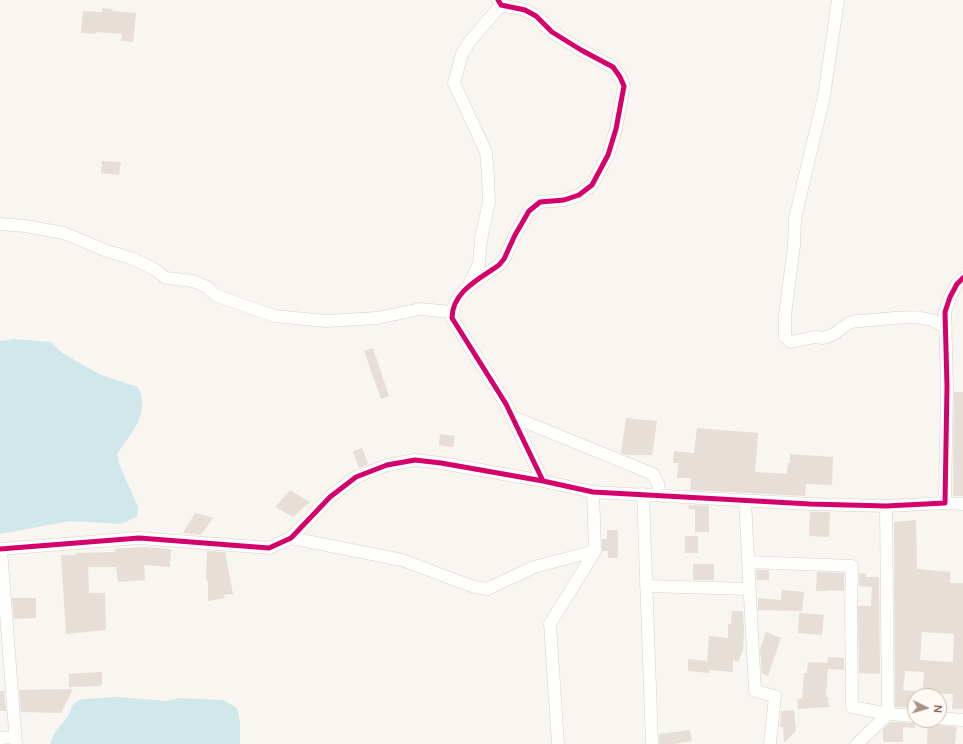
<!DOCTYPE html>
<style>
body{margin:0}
#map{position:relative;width:963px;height:744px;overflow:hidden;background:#f9f5f0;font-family:Manrope,sans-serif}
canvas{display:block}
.north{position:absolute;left:907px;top:688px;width:40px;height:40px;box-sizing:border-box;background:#fffaf3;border:1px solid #cabbb1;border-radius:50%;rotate:95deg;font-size:11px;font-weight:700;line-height:16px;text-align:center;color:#7a5c4d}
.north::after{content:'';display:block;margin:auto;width:14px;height:18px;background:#a69286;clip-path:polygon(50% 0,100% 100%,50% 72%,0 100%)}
</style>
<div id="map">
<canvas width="963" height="744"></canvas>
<div class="north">N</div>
</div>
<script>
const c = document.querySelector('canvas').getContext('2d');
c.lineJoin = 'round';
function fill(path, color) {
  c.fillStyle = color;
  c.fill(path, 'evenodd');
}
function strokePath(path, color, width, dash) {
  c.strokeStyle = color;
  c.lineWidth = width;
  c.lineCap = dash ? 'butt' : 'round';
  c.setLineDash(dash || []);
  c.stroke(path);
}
fill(new Path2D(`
 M14,339L51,342L62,353L101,375L138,387C151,414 131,433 117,454L119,464L138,507L137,517L121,524L70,521L0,534V341Z
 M118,697L167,701L179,698L223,700L237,708L240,723V744H50L54,734L68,716L72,706L77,701L83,699Z`), '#d0e8ea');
fill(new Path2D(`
 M102,8L113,9L112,11L136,13L133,42L121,41L122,34L96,32V34L81,33L83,11L102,12Z
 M102,161L121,162L119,175L101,173Z
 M373,348L389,396L381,399L364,351Z
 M954,392H963V496H953Z
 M626,418L657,421L652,455H627L621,453Z
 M697,428L758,433L755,472L787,474L788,463H790V454L833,457L832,485L806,484L805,496L690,490L691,478H677L678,463H673L674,451L694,453Z
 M440,434L455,436L453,447L439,445Z
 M362,448L368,464L359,468L353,451Z
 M290,490L310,502L293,517L275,507Z
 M689,505L709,506V532H695V509H688Z
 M810,512H830L829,537L809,536Z
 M195,513L213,518L201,535L183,533Z
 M916,520L917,569L950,572V583H963V709H952L953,694L933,693V696H922L924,672L905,671L903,690L915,691V708L895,707L894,522ZM922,632L954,634L953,662L920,660Z
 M607,530H618V558H608V551H602V539H607Z
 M685,536H698V553H685Z
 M144,547L171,549L170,567L144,565L145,580L118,582L116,567H88L89,593H105L106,630L66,634L61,555H76V553L115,552V549Z
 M207,551L225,552L233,594L224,595L225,598L208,601V581L206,580Z
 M693,564H714V580H693Z
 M756,570H769V580H757Z
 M817,572L844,573V591L827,590V591H816Z
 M859,573L866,574V577H879L880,674L859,673L858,606H871L872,587L859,586Z
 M782,590L804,592L802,611L758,610V598L781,600Z
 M12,598H36V618L14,619Z
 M732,611H743L744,631L743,649L738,662L733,660V672L710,670L709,673L688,671V659L707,661L709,636L728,638V624H731Z
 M799,613L824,615L822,635L798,633Z
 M766,632L781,638L768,676L762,673L760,649Z
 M828,657L844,658V670L828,669L826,697H828L829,707L798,709L797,699L802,698L804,673H807L808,662L827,663Z
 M102,672V685H100V686L69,687V674Z
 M73,689L61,713L21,712L19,690Z
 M0,691H4L6,711H0Z
 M794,710L796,731L784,743L783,727H780L781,711Z
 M928,720H932L934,724L938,725L957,727L955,744H927Z
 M891,722L915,723V728L903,727V742H883V729Z
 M690,730L692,741L673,744H659V734Z`), '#e6ded7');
const minor = new Path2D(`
 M498,0L501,5L525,10L536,16L552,32L581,50L613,67L620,77L624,86L616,129L608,155L592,185L579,195L564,200L540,202L529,211L515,235L504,259L499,265C481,278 452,291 452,318L506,404L543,481L593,492L810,504L886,506L945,503L947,386L945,312L950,297L957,284L963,278
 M838,0L824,96L795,218L794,246L785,315V337L791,342L815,337L823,338L829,336L834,334L849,323L856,321C879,321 915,312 936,322C939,323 943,326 946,328
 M0,224L25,226L64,233L107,251L131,258L154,269L166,278L193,281L207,287L215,295L274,316L326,321L377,318L420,309L452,312
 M468,287L479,263L481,240L489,201L488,177L486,152L454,83L462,54L470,41L501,5
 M513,417L653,474L658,484L660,496
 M643,494L652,744
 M745,501L755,691L775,696L770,744
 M945,503L963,504
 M291,538L402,560L458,581L475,587L487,589L534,567L595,551
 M0,549L139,538L269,548L291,538L330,497L356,477L387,465L415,460L441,463L543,481
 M1,549L16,744
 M748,562L852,566L851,606L852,707L888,714L915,716
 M646,586L750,589
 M939,718L963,720
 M0,738L15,737
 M558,744L550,624L595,551L593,492
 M857,744L888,714L886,506`);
strokePath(minor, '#d7d1cb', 13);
strokePath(minor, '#fefefd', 12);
strokePath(new Path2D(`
 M498,0L501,5L525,10L536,16L552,32L581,50L613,67L620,77L624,86L616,129L608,155L592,185L579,195L564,200L540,202L529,211L515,235L504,259L499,265C481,278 452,291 452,318L506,404L543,481L593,492L810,504L886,506L945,503L947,386L945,312L950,297L957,284L963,278
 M0,549L139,538L269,548L291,538L330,497L356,477L387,465L415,460L441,463L543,481`), '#d6006c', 5);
</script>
